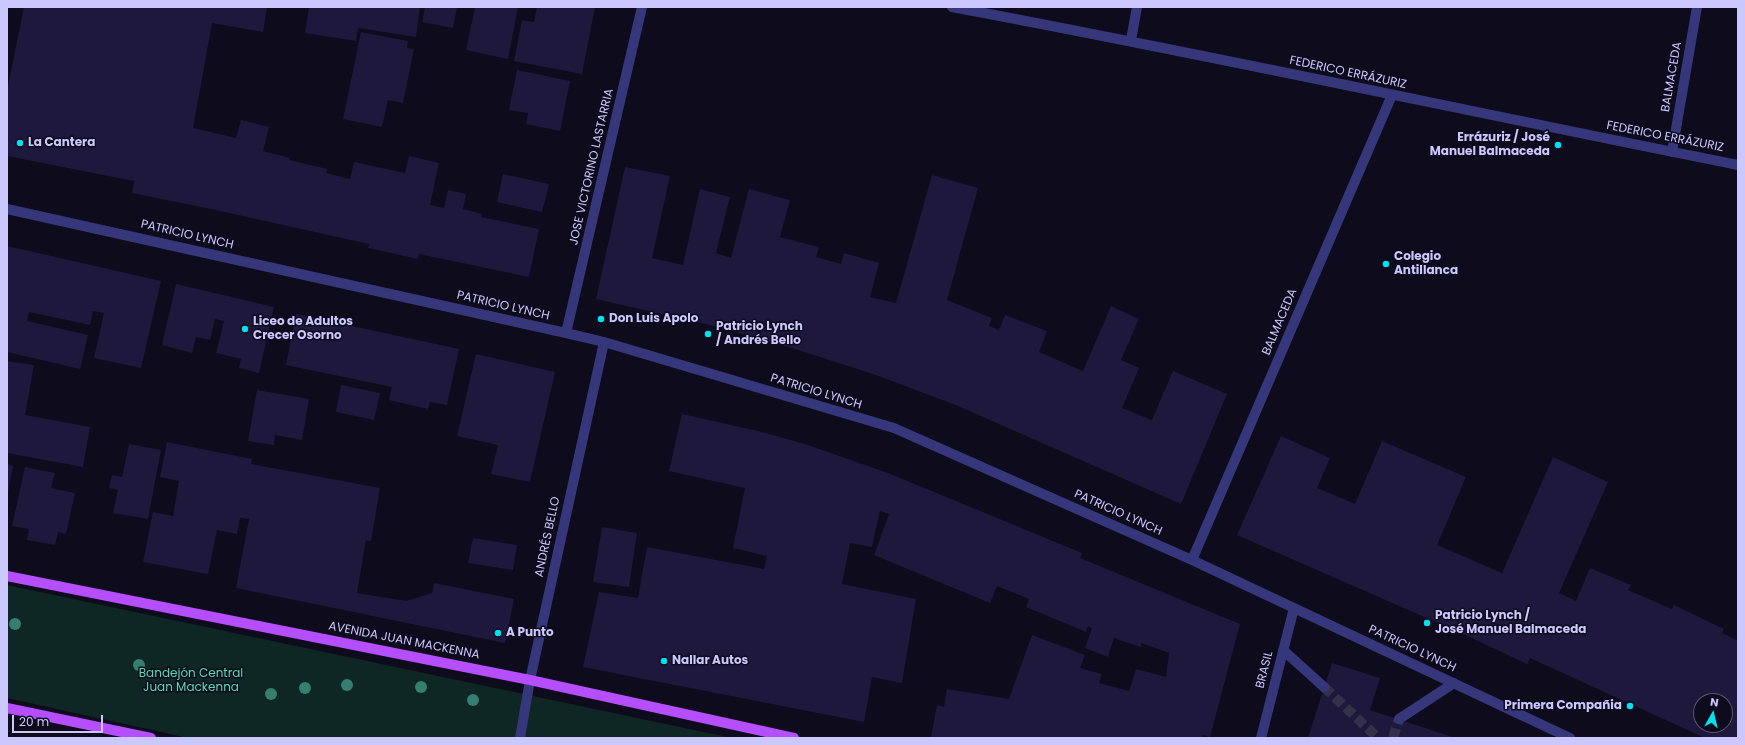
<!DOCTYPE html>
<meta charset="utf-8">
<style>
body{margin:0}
#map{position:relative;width:1745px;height:745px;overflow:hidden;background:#0d0b1c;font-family:Poppins,sans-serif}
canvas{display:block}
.frame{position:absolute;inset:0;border:8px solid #cbc7ff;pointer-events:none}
.north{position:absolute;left:1693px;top:693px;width:40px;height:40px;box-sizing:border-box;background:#0d0b1c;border:1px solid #595677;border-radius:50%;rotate:8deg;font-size:11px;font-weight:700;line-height:16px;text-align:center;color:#cbc7ff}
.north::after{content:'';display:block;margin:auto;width:14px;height:18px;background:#01e2f0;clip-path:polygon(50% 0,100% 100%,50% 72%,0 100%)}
.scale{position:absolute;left:12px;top:715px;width:91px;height:18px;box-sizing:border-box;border:2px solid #cbc7ff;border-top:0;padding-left:5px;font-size:12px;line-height:14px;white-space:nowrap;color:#cbc7ff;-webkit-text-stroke:3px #0d0b1c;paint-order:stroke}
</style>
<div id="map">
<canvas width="1745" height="745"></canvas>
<div class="frame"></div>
<div class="north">N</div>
<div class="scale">20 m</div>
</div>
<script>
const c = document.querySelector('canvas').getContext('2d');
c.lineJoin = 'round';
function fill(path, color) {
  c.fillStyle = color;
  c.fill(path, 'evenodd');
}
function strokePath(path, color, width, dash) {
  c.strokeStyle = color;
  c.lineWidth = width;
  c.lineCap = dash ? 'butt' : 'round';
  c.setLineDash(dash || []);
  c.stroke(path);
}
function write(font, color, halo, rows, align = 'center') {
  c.font = font + ' Poppins,sans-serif';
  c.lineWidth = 3;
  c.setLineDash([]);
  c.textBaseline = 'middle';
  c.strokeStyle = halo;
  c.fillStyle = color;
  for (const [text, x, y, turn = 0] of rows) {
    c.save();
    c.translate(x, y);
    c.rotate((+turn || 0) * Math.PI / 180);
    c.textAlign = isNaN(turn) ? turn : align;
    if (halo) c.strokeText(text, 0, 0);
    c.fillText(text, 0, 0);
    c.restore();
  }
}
fill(new Path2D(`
 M7,585L732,738H188L7,698Z`), '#0e2624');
fill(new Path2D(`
 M24,7H267L263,32L212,23L193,128L236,138L241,120L269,127L263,151L290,158L289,160L327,169L326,173L350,179L354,162L405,173L409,156L439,163L430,205L444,208L448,190L466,194L463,209L482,214L481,217L539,229L529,277L419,254L418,259L368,248L369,244L211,209L132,193L134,181L7,156V91Z
 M309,7H420L416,37L358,28L356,41L305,33Z
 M425,7H457L453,28L422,22Z
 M475,7H518L508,59L466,50Z
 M537,7H595L582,74L514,61L522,20L534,22Z
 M361,32L408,41L407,48L414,49L403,103L388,100L382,127L343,119Z
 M517,70L570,81L560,131L526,124L528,113L509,110Z
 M625,167L670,176L652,258L683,265L700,189L730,197L716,253L731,258L749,189L790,200L780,237L819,247L816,257L841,264L844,253L879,263L870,297L896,303L932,175L978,188L947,300L992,318L989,326L999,330L1005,315L1047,331L1039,352L1083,371L1111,306L1139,319L1121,360L1139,368L1122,408L1152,420L1173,371L1227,394L1181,504L958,406L876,375L792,348L714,326L596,299Z
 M503,174L549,184L542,212L497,202Z
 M7,246L161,281L141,368L94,358L104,313L93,311L90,325L29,312L27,321L88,335L80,369L7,352Z
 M176,284L274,307L259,373L239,368L241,359L216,353L224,321L215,319L210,340L196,337L192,353L162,345Z
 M296,314L459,349L447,405L430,402L428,409L389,400L392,387L286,365Z
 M476,354L555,372L530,482L491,474L498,445L457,436Z
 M7,361L34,365L25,415L90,427L83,467L7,453Z
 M341,385L380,393L374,420L336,412Z
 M257,390L309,399L302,440L275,435L274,445L248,441Z
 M682,414L758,431L805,444L888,473L1082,553L1080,558L1240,624L1210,737L1203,735L1202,738H931L937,705L944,707L947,689L1009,699L1032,635L1085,655L1080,668L1102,674L1099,683L1129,691L1136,669L1166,677L1169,653L1141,643V647L1114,638L1108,657L1085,648L1092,628L1088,626L1086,632L1026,607L1029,599L997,586L990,603L874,555L889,514L880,511L872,547L850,543L842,584L916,599L902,683L872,677L864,722L583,667L599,592L638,598L647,547L764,569L767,556L733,548L745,488L669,471Z
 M1281,436L1330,458L1317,488L1355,504L1382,441L1466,477L1437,545L1502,573L1553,457L1608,482L1559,593L1576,601L1590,568L1631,585L1628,590L1672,609L1674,605L1724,629L1722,633L1738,641V738H1705L1530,658L1527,664L1461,633L1237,535ZM1701,701H1725V725H1701Z
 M167,442L252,459L251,464L380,488L371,541L366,540L357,593L406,601L432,593L434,583L514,599L505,643L236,588L249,519L240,518L237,534L217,530L208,574L143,562L153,512L173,516L179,481L160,477Z
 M129,444L161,450L148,519L113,513L118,490L109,488L112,475L122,477Z
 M7,464L13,466L8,492H7Z
 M25,467L55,473L51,488L75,493L66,534L58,532L55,545L27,540L29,529L12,526Z
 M602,527L637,533L629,587L593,582Z
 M473,538L517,545L513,570L468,563Z
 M1332,663L1380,678L1370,710L1456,738H1308Z`), '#1e183d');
strokePath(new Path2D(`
 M1324,687L1378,738
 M1393,738L1399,719`), '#333149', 10, [10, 5]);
strokePath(new Path2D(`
 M952,7C1215,56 1476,113 1738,165
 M1131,40L1137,7
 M1672,152L1697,7
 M7,209L566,333L604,342L894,428L1192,560L1570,738
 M566,333L642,7
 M1192,560L1392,95
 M1283,650L1324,687
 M1399,719L1454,683
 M520,738L530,680L604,342
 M1261,738L1294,608`), '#36377b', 10);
strokePath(new Path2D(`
 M7,576L530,680L794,738
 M7,708L151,738`), '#b54ffe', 10);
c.fillStyle = '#357e70';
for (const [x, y] of [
 [15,624],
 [139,665],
 [347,685],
 [421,687],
 [305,688],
 [271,694],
 [473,700]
]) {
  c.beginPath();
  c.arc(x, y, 6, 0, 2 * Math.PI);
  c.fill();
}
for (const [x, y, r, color] of [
 [20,143,4,"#01e2f0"],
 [1558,145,4,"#01e2f0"],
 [1386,264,4,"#01e2f0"],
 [601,319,4,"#01e2f0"],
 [245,329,4,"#01e2f0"],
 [708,334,4,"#01e2f0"],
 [1427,623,4,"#01e2f0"],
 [498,633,4,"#01e2f0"],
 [664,661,4,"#01e2f0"],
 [1630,706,4,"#01e2f0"]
]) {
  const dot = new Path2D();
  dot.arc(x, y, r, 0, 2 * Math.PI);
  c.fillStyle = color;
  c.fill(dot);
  strokePath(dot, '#0d0b1c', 1.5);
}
write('12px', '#cbc7ff', '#0d0b1c', [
 ["FEDERICO ERRÁZURIZ",1348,73,12],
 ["BALMACEDA",1672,77,-80],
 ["FEDERICO ERRÁZURIZ",1665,137,11],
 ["JOSE VICTORINO LASTARRIA",592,167,-77],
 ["PATRICIO LYNCH",187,235,13],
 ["PATRICIO LYNCH",503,306,13],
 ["BALMACEDA",1280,322,-67],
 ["PATRICIO LYNCH",816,392,17],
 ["PATRICIO LYNCH",1118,513,24],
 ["ANDRÉS BELLO",548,537,-78],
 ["AVENIDA JUAN MACKENNA",404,641,11],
 ["PATRICIO LYNCH",1412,649,25],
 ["BRASIL",1265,670,-76]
]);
write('bold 12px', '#cbc7ff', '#0d0b1c', [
 ["Errázuriz / José",1550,138,"right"],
 ["Manuel Balmaceda",1550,152,"right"],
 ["La Cantera",28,143],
 ["Colegio",1394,257],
 ["Antillanca",1394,271],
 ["Don Luis Apolo",609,319],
 ["Liceo de Adultos",253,322],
 ["Crecer Osorno",253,336],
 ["Patricio Lynch",716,327],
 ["/ Andrés Bello",716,341],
 ["Patricio Lynch /",1435,616],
 ["José Manuel Balmaceda",1435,630],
 ["A Punto",506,633],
 ["Nallar Autos",672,661],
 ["Primera Compañia",1622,706,"right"]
], 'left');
write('12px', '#55ddb5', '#0d0b1c', [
 ["Bandejón Central",191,674],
 ["Juan Mackenna",191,688]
]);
</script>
